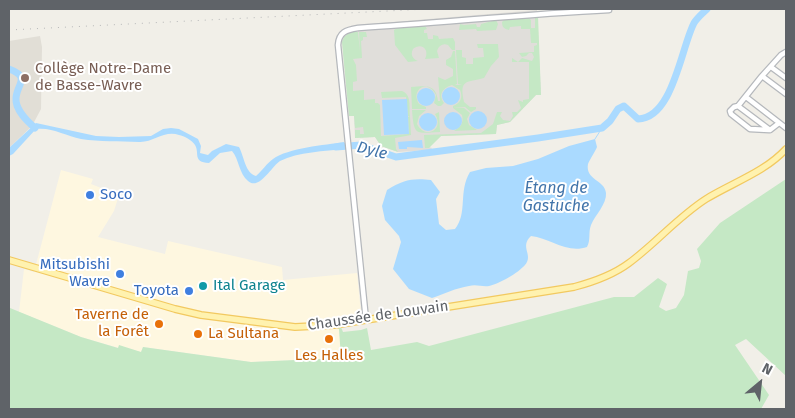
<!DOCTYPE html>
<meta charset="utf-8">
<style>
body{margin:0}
#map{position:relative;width:795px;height:418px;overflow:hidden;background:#f1efe8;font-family:"Fira Sans",sans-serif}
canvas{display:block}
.frame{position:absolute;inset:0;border:10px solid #5f6368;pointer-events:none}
.north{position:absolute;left:735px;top:358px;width:50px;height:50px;-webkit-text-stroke:4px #fff;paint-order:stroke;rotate:28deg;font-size:14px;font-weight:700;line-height:20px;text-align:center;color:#5f6368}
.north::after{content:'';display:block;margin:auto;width:18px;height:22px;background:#5f6368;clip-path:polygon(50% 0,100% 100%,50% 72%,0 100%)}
</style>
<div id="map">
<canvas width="795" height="418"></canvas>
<div class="frame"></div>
<div class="north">N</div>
</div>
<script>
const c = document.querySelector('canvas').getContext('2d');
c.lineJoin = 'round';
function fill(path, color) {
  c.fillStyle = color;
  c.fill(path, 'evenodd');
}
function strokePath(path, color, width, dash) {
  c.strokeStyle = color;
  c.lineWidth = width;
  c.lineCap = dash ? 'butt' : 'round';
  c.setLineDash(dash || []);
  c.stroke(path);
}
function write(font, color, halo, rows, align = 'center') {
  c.font = font + ' "Fira Sans",sans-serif';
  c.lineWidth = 4;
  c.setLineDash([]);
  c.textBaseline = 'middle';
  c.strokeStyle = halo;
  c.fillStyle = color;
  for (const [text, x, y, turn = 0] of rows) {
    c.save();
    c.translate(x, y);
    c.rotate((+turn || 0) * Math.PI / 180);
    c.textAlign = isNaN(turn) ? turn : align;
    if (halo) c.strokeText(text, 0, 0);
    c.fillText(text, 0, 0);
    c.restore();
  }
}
fill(new Path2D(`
 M61,170L93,179L91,184L119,195L114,211L98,237L165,254L168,241L282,267L283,280L357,273L361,313L358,319L340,321L339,329L342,358L251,362L143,347L141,352L120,346L119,348L81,337L19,312L24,269L34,272Z`), '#fef7e0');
fill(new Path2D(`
 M537,10L541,95H536L510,122L497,125L496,134L441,136L429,147L432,148L431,150L398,152L381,146L375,137L355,138L354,116H349L342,42L344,37L350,32H358L357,25Z`), '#e0deda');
fill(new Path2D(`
 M40,36L42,47L41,109L32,126L9,148V41Z`), '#e1ded6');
fill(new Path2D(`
 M535,16H538L541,95H536L510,122L497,125L496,134L441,136L429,148H425L424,135L481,133L493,124L497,112H502L500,116L503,120L510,121L513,116L512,112H517L521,108L518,100L523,102V100L529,99V62H512V58L518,62L522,58L532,61L534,57L532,53H529L526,56L522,57L519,53L534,52V46L537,45V43H531L530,29H521V26L510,27L509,30C504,29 502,27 502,22L505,19L527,17L531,20V28H535Z
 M496,20L498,24L496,30L477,31L476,29L459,30L460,24L464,25L476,24L477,27H480L481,24Z
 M425,26L427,29L424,30V33H427L428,39H433V35L438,36L439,39L453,38L455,42V50H452L448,45C443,43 439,45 437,51L439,58L425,59C430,49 421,42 413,49C410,55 413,59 418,61L408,62L395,45L394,30L397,28Z
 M350,32H358L360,52L359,32H366L367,37H363V40L361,41L362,58L353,59L356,65L357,81L353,82V91L364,90V100L375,99V103H378L380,105L381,136L409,134L408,117L410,116L411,135L395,138L396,149L398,152L381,146L375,137L355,138V130H360V134H364L363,127L355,128L354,116H349L342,42L344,37Z
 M477,44H498L499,57L491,66L484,78C467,83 459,78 464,102L470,107H476V109L471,112L465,107L453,108V106C461,103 463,97 460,90L452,85C445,87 437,93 444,103L441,106H438L434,103L436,95C428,79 410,89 419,104L426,107V109H412L411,87C425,86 436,83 438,101H440L438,77L445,80L453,76V69L446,65V60L451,57L453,51H455L457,84L455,85H462L458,84L456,50H462V57L466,58V64H473V58L484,57L483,48H478Z
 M402,91C412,95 409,107 410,116H408L406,97L382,98L381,92Z
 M453,108H464L470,113L467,119L469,125L477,130L454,131C460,127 464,124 462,115Z
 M412,110H426L419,116L417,124C425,140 445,130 435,114L439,112L440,132C416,133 414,137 412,110Z
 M786,179V376L746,339L735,345L769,395L761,409H9V311L10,308L81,337L118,348L119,345L141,352L143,347L251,362L341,358L339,329H337L341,327L343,332L361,330L367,328L371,350L417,342L429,346L614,297H634L658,278L667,284L659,307L666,311L676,308L684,295L688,271L699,268L701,261L697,249L720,223Z`), '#c5e8c5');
fill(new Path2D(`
 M442 96a9 9 0 1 1 18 0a9 9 0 1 1-18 0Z
 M417 97a9 9 0 1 1 18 0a9 9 0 1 1-18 0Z
 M407,99L409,134L384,135L382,100Z
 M469 120a9 9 0 1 1 18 0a9 9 0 1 1-18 0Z
 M444 121a9 9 0 1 1 18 0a9 9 0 1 1-18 0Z
 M419 122a9 9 0 1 1 18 0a9 9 0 1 1-18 0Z
 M36,123L96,136L119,137L151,136L163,129L171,128L179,129L198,139L201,146L200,153L208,155L212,151L226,144L239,147C244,156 245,173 256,176C262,171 267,163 273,159C288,148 325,145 344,142L345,149C325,151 298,152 280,161C272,166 259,191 248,181C239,174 239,159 232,151L220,153L209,163C192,162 200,153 195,145C192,140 184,136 179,135C164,130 153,143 139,142C119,141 100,142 81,139C66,136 52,127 36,129L13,154L9,156V148Z
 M595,139L597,147C595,152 590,159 588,164C585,180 605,180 606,193C607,204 595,215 591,225C588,233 591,240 587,247C567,254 550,238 531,236C519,247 534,255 525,265C518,273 499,284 489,286C482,287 476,284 469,286C456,288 444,294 432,298L409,289L393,269L401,242L399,236L385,220L382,206L387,190C403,180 412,178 431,180L440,192L436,199L439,224L446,230L455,229C468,213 458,192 470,172L486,168L513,166L538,159L569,146Z
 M422,140L423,148L407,147V149H399L398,142Z`), '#aadaff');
strokePath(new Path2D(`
 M595,139L602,128`), '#aadaff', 1);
strokePath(new Path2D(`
 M9,69C31,77 17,84 16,98C15,110 27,121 35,128
 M336,147L361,145L396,157L538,138L602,128L610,121L618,109L624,106L638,119C673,118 681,48 694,23C697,18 703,13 707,9`), '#aadaff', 7);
const minor = new Path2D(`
 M771,67L786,78
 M762,76L786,94
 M746,97L786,128
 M738,106L734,107L730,111L731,114L750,129L769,130
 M779,123L770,130L738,106L762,76L781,55L786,52
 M366,320L338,45C339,32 346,30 358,28C441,23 525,14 609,10`);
const major = new Path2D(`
 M9,260L175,309L201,315L295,327L334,325L574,287C593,282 613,275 629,263C656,243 678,217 706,199C732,183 765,172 786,149`);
strokePath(minor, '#b5b8bc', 7);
strokePath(major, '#f2c960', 8);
strokePath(minor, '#fff', 4.5);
strokePath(major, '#fff2af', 5.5);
strokePath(new Path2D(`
 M9,30L427,9`), '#b6b7b8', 1, [1, 6]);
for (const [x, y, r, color] of [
 [25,78,5,"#8d6e63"],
 [90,195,5,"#3f7fe0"],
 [120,274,5,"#3f7fe0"],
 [203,286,5,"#0f9aa8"],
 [189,291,5,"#3f7fe0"],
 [159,324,5,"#e8710a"],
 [198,334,5,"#e8710a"],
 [329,339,5,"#e8710a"]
]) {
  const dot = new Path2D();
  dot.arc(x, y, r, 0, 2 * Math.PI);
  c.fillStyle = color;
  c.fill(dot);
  strokePath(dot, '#fff', 2);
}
write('15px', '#785e54', '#fff', [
 ["Collège Notre-Dame",35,69],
 ["de Basse-Wavre",35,86]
], 'left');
write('15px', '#366cbe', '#fff', [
 ["Soco",100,195,"left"],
 ["Mitsubishi",110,265],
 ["Wavre",110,282],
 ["Toyota",179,291]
], 'right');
write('15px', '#0d838f', '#fff', [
 ["Ital Garage",213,286]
], 'left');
write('15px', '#c56008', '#fff', [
 ["Taverne de",149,315],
 ["la Forêt",149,332],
 ["La Sultana",208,334,"left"],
 ["Les Halles",329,356,"center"]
], 'right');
write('15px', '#5f6368', '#fff', [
 ["Chaussée de Louvain",378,316,-8]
]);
write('italic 16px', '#4174aa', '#fff', [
 ["Dyle",372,151,14],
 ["Étang de",556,189],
 ["Gastuche",556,207]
]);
</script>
